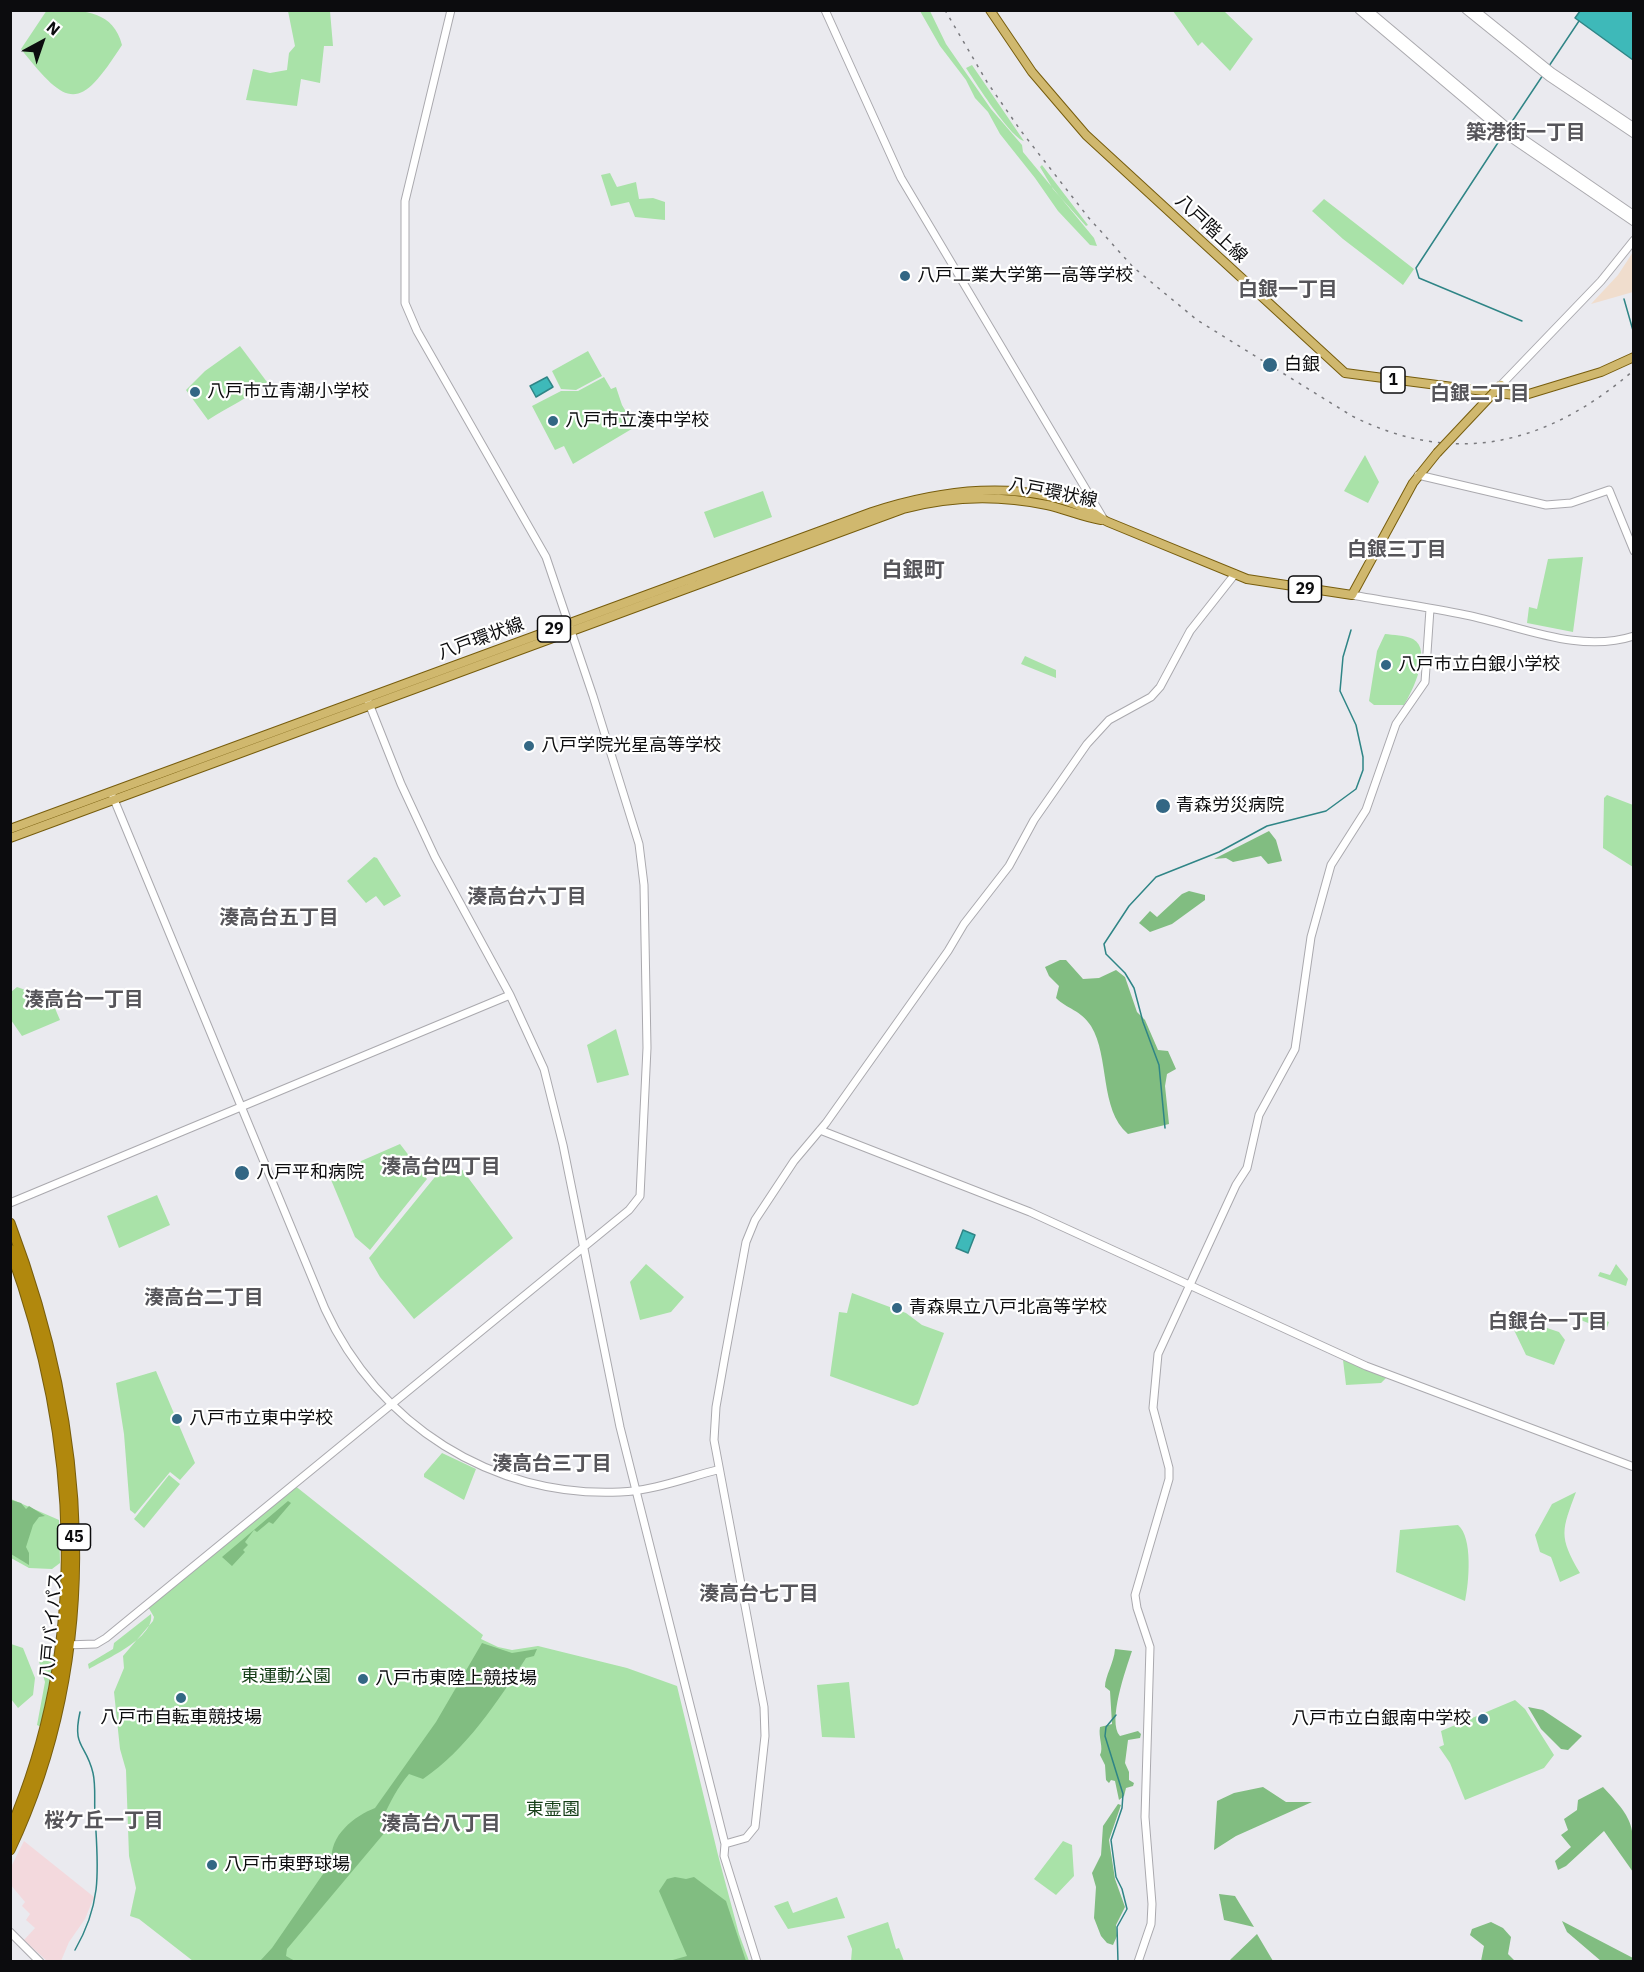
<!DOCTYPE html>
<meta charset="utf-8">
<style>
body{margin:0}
#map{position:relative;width:1644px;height:1972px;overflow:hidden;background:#eaeaef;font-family:"IBM Plex Sans",sans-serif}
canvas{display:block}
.frame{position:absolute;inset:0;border:12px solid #0c0c0e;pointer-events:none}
.north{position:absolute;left:12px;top:12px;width:60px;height:60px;-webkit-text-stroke:4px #fff;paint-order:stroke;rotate:40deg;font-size:16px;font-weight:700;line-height:24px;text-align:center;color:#0c0c0e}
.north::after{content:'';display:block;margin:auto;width:21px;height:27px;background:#0c0c0e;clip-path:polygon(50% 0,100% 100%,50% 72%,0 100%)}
</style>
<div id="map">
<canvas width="1644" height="1972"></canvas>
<div class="frame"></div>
<div class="north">N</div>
</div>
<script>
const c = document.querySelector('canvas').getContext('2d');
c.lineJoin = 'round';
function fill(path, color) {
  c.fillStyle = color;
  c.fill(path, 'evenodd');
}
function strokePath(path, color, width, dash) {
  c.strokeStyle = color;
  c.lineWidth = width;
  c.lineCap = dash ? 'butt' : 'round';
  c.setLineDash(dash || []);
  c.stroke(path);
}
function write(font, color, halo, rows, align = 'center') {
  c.font = font + ' "IBM Plex Sans","Noto Sans JP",sans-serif';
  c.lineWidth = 4.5;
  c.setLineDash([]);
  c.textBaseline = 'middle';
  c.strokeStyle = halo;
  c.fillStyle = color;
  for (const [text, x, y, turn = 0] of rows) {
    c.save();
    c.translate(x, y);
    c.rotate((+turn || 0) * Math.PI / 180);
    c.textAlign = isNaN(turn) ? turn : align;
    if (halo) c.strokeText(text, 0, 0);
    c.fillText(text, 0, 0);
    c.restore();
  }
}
fill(new Path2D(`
 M24,1841L94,1897L85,1919L69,1942L61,1961H47L24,1940L35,1928L26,1920L30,1914L22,1906L25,1902L10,1884L11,1867Z`), '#f3d9dd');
fill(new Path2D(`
 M1633,252V292L1591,304L1618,275Z`), '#f0ddcd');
fill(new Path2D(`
 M47,10C78,10 113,8 122,45C80,110 69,110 21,49Z
 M288,11H330L333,46H324L320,83L301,79L297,106L246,100L253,69L270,73L287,70L289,53L295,46Z
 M920,11H930L946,44L991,109L1022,145L1023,152L1094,238L1097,246L1090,245L1058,211L1035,178L1000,134L988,112L975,98L966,80L940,46Z
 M1173,11H1224L1253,39L1230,71L1202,42L1198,46Z
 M972,65L1024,141C1010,137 976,83 966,68Z
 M1042,165L1088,225L1086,226L1053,189L1040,167Z
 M610,173L617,187L636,182L639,199L653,198L665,202V220L635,217L629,202L611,206L601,175Z
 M1324,199L1414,269L1403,285L1343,239L1312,211Z
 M240,346L267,382C249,398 228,407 208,420L186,390L205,371Z
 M588,351L602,376L576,390L561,389L552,371Z
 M604,377L611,389L616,387L622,405L635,427L573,464L564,446L555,450L532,406L561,391H578Z
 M1365,455L1379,482L1368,503L1344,491Z
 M763,491L772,517L714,538L704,512Z
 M1583,557L1573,632L1527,623L1529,607L1537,609L1548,559Z
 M1385,634C1393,635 1405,635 1413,639C1433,650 1412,692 1404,705H1374L1369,701L1377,651Z
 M1025,656L1056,670V678L1021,664Z
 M1607,795L1633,805V867L1603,848L1604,798Z
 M374,857L377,858L401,896L384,906L376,896L366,903L347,881Z
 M17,987L51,999L60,1020L22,1036L11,1020V992Z
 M616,1029L629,1075L597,1083L587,1045Z
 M400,1144L427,1179L370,1250L355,1237L329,1175Z
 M452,1156L513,1238L414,1319L380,1277L369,1258Z
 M157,1195L170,1225L119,1248L107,1216Z
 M646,1264L684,1297L671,1312L640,1320L630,1282Z
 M1616,1264L1628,1279L1626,1286L1598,1276L1600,1272L1610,1275Z
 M852,1293L906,1313L922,1325L944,1333L918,1404L913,1406L830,1376L839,1312L847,1313Z
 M1581,1311L1609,1322L1606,1330L1578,1319Z
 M1538,1325L1559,1332L1565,1340L1554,1365L1526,1355L1514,1330Z
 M1343,1360L1386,1378L1381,1383L1346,1385Z
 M156,1371L195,1463L180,1480L170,1472L135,1514L130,1510L124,1434L116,1383Z
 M442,1453L476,1469L464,1500L424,1477V1474Z
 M169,1475L180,1484L144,1528L134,1519Z
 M294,1485L483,1635L481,1639L498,1647L512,1650L538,1646L627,1668L677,1686L718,1855L739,1934L749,1961H193L139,1919L130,1916L136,1888L129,1856L126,1770L120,1749L114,1692L124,1668L123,1656L153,1621L154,1617L147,1605Z
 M1576,1492C1562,1530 1558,1536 1580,1573L1560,1582L1551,1557L1540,1552L1535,1535L1552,1504Z
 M11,1499L59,1520L60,1563L52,1569L29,1568L11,1558Z
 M1458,1525C1473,1537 1469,1583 1465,1601L1396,1572L1400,1530Z
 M151,1614C155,1638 106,1659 89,1669L88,1664L113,1649L114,1643Z
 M11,1644L23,1648L35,1678L33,1695L18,1708L11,1699Z
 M49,1649L54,1657L41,1727L37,1725L45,1682L38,1658L41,1651Z
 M849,1682L855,1738L822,1737L817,1685Z
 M1515,1700L1525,1709L1554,1755L1544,1768L1465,1800L1450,1763L1439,1747L1444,1745L1441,1731Z
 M1063,1841L1072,1845L1074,1876L1056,1895L1034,1879Z
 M837,1897L845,1918L788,1929L774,1906L788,1901L793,1913Z
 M888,1922L896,1949L899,1948L904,1961H851L852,1949L847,1936Z`), '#a9e2a8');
fill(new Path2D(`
 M1269,831L1276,840L1282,861L1268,864L1261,856L1233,862L1226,858L1214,859Z
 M1189,891L1205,895V900L1172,924L1150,932L1139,923L1150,911L1157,917L1182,894Z
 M1060,960H1066L1083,979L1099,978L1116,970L1125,977L1137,1012L1145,1020L1158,1050L1168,1051L1176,1069L1167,1074L1165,1086L1169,1124L1128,1134C1099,1109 1110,1057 1091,1026C1081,1010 1067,1009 1056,998L1059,986L1049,976L1045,967Z
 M11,1500L21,1503L26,1509L29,1506L45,1516L39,1517L33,1525L26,1547L29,1553V1565L11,1554Z
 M288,1501L291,1503L273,1524L269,1522L257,1532L254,1530L245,1542L248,1545L243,1550L245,1552L232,1566L222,1557Z
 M482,1643L512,1653L537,1649L534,1656L526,1658C498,1701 466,1750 423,1779L409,1774C397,1788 391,1801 383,1817L386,1831L287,1949L286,1956L295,1961H260L272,1948L332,1861C329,1836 354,1816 375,1808L436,1722Z
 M1115,1649L1132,1651C1126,1669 1107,1722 1120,1736L1138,1731L1141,1734L1140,1738L1128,1740L1125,1763L1129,1772V1780L1134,1783L1133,1786L1126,1788L1124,1796L1119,1800L1115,1781L1111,1780L1109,1783L1106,1780L1105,1765L1100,1755C1104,1748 1098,1737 1100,1727L1112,1724L1110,1691L1105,1687C1105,1676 1114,1663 1115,1649Z
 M1528,1707L1543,1710L1582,1736L1568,1750L1561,1749L1541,1729Z
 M1263,1787L1286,1802H1312L1236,1836L1214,1850L1217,1801L1234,1793Z
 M1603,1787C1636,1822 1634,1826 1633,1872L1604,1831L1566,1866L1558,1870L1555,1861L1571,1847L1561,1835L1568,1830L1564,1819L1577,1810L1578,1800Z
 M1118,1804L1121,1805L1109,1840L1115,1879L1125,1907L1116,1925L1117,1936L1113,1945L1107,1943L1101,1936L1094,1918L1096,1887L1092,1873L1101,1855L1103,1826Z
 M675,1877L686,1879L694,1877L726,1901L746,1961H669L687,1956L659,1891L667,1879Z
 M1219,1894L1235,1896L1254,1927L1224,1920Z
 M1562,1921L1633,1958V1961H1601L1567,1932Z
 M1491,1922L1503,1928L1511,1937L1508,1954L1515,1961H1481L1484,1946L1470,1935L1472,1929Z
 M1257,1934L1273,1961H1229L1232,1958Z`), '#81bd81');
const water = new Path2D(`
 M1580,11H1633V60L1575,18Z
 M547,377L553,387L536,397L530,386Z
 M963,1230L975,1235L968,1253L956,1248Z`);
fill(water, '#3eb9b9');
strokePath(water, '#2f8586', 1.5);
strokePath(new Path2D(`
 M1549,66L1579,21
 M1509,126L1543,75
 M1503,135L1416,268L1419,278L1522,321
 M1624,299L1634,334
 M1165,1128L1159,1065L1143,1022L1134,988L1125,973L1106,954L1104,944L1129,906L1156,877L1219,852L1267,826L1326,811L1356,789L1363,770V757L1356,725L1340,691L1343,657L1351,630
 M1116,1715L1106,1727L1105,1736L1123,1794L1122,1808L1111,1840L1116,1877L1122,1889L1127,1909L1117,1927L1118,1962
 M75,1950C103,1901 98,1868 95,1815C94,1801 96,1786 93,1773C86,1743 72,1748 80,1712`), '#2f8586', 1.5);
const minor = new Path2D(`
 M825,10L901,178L1103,518
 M1359,10L1508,136L1634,222
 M1368,10L1512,131L1634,215
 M1466,10L1549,77L1634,134
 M1475,10L1552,72L1634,127
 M1501,385L1601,281L1634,240
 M1418,475L1546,505L1571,503L1609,490L1634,551
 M1352,595C1390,602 1428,607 1466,615C1521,626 1578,654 1634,636
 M368,701L401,784L435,857L510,995L544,1069L563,1145L620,1427L725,1844L724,1856L757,1962
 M113,797L325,1309C378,1424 492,1498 620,1492C652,1491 686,1478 717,1470
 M820,1130L1030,1212L1366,1366L1634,1467
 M10,1203L510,995
 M65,1645L96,1644L106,1638L629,1210L640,1196L647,1048L644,885L639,844L593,696L546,557L417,331L405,303V201L451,10
 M725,1844L746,1838L755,1827L765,1736L764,1707L714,1440L716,1407L725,1356L746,1242L755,1220L794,1161L826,1123L948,951L964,924L1009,866L1034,820L1087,744L1109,720L1151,697L1160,687L1190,631L1235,574
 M10,1932L40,1962
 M1138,1962L1151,1924L1152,1904L1145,1817L1150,1647L1137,1608L1135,1595L1169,1479V1468L1153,1408L1158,1354L1236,1185L1247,1168L1259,1115L1295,1049L1311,937L1331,865L1366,810L1396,724L1425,682L1430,609`);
const major = new Path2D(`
 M990,10L1032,72L1086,135L1345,373L1522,396L1601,372L1634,357
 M10,829L872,512C939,490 1022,478 1089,510C1096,514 1101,519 1108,522L1247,579L1352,595L1413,483L1437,453
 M10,838L903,509C950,496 999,495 1047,505C1065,509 1083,517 1101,520`);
const highway = new Path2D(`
 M10,1223C87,1427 105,1648 10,1850
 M10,1249C79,1438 91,1642 10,1830`);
strokePath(minor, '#aaa9ae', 9);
strokePath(major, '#775d0d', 10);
strokePath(highway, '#775d0d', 11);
strokePath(minor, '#fff', 7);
strokePath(major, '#d0b86e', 8);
strokePath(highway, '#b1880d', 9);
strokePath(new Path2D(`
 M945,10L987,82L1021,131L1088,217L1133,267L1197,320L1352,416C1456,468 1549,444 1634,370`), '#7a7a7e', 1.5, [3, 6]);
const majorBridge = new Path2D(`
 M1437,453L1501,385`);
strokePath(majorBridge, '#775d0d', 10, []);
strokePath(majorBridge, '#d0b86e', 8);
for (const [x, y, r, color] of [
 [905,276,6,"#336784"],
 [1270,365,8,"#336784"],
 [195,392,6,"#336784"],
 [553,421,6,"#336784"],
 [1386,665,6,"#336784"],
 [529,746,6,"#336784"],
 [1163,806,8,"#336784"],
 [242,1173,8,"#336784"],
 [897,1308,6,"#336784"],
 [177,1419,6,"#336784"],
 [363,1679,6,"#336784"],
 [181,1698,6,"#336784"],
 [1483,1719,6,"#336784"],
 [212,1865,6,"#336784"]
]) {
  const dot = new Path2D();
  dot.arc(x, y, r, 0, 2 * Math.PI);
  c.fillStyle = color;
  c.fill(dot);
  strokePath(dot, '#fff', 2);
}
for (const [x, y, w] of [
 [1393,380,24],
 [1305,589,33],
 [554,629,33],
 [74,1537,33]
]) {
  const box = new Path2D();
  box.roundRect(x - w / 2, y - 13, w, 26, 4.5);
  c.fillStyle = '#fff';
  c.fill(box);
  strokePath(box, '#0c0c0e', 1.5);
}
write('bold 16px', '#0c0c0e', null, [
 ["1",1393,380],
 ["29",1305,589],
 ["29",554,629],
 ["45",74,1537]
]);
write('18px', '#0c0c0e', '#fff', [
 ["八戸階上線",1211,229,43],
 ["八戸環状線",1053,493,11],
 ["八戸環状線",481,639,-20],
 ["八戸バイパス",52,1626,-85]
]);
write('18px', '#0c0c0e', '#fff', [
 ["八戸工業大学第一高等学校",917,276],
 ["白銀",1284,365],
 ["八戸市立青潮小学校",207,392],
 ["八戸市立湊中学校",565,421],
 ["八戸市立白銀小学校",1398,665],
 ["八戸学院光星高等学校",541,746],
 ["青森労災病院",1176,806],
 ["八戸平和病院",256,1173],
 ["青森県立八戸北高等学校",909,1308],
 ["八戸市立東中学校",189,1419],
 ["八戸市東陸上競技場",375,1679],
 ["八戸市自転車競技場",181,1718,"center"],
 ["八戸市立白銀南中学校",1471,1719,"right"],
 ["八戸市東野球場",224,1865]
], 'left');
write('18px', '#143e16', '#fff', [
 ["東運動公園",286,1677],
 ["東霊園",553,1810]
]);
write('bold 20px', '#56555a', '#fff', [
 ["築港街一丁目",1526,133],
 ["白銀一丁目",1288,290],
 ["白銀二丁目",1480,394],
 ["白銀三丁目",1397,550],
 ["湊高台六丁目",527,897],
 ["湊高台五丁目",279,918],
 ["湊高台一丁目",84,1000],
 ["湊高台四丁目",441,1167],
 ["湊高台二丁目",204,1298],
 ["白銀台一丁目",1548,1322],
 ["湊高台三丁目",552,1464],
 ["湊高台七丁目",759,1594],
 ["桜ケ丘一丁目",104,1821],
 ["湊高台八丁目",441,1824]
]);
write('bold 21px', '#56555a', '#fff', [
 ["白銀町",913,571]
]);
</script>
